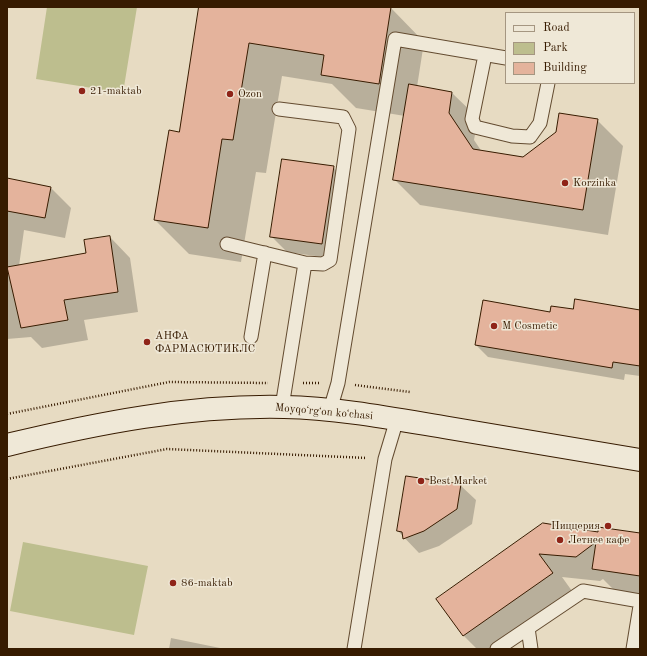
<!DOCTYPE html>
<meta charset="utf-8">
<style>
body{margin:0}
#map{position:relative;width:647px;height:656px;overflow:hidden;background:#e7dbc2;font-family:"Old Standard TT",serif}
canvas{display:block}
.frame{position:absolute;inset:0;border:8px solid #371b00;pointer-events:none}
.legend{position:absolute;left:505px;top:12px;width:130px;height:72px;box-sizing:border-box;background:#efe8d7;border:1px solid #a59681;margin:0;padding:5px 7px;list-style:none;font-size:12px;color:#371b00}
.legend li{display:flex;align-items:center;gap:8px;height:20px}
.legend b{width:20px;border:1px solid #a59681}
</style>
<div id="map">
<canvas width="647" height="656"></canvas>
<div class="frame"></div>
<ul class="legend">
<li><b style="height:5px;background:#efe8d7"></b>Road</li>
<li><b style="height:11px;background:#bdbe8e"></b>Park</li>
<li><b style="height:11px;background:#e4b39c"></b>Building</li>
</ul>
</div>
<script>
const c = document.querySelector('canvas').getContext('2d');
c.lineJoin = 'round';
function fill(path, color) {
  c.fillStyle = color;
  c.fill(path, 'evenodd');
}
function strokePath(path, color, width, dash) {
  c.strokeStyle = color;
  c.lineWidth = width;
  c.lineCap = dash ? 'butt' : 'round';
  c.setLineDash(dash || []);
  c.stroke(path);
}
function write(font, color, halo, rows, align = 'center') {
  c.font = font + ' "Old Standard TT",serif';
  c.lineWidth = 3;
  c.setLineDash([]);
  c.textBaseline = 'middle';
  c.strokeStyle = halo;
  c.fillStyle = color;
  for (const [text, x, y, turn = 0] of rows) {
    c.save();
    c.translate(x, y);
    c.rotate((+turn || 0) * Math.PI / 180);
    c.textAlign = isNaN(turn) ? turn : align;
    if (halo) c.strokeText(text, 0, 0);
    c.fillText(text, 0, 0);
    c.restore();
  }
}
fill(new Path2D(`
 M47,7H137L123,93L36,79Z
 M23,542L148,566L134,635L10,611Z`), '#bdbe8e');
fill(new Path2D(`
 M200,7L391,8L424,42L417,87L452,93L478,118L474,140L482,152L523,158L597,120L623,146L608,235L420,205L394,179L405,116L356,108L332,84L282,76L266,173L256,172L241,262L189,254L155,220L180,133Z
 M333,167L349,183L337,259L287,252L271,236Z
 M7,179L50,187L71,208L65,238L24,230L19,266L87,254L110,237L130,258L138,312L84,320L88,340L42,348L31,337L7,339Z
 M574,310L640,311V376L625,374L624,380L488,357L476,345L551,313Z
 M460,485L476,500L472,524L439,546L419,553L398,531Z
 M543,524L598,533L640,534V597L617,593L603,579L600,581L562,577L577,598L504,649H477L464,636L438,599Z
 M171,638L225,649H169Z`), '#0003');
const building = new Path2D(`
 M199,7H391L379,84L321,75L324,55L249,43L233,140L222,139L208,228L154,220L169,130L179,132Z
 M409,84L452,92L449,113L473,149L523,157L556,132L559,113L598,119L583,210L393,180Z
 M282,159L334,166L322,244L270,237Z
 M7,178L51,187L45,218L7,211Z
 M110,236L118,292L64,300L68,320L21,328L7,267L86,253L84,240Z
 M575,299L640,310V366L613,362L612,368L475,345L483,300L550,312L551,306L573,309Z
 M406,476L461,484L457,509L424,531L403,539L402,532L397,531Z
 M543,523L598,532V527L640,533V576L592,569L596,542L576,557L539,554L553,573L463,636L436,599Z`);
fill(building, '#e4b39c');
strokePath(building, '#371b00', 1);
const lane = new Path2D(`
 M485,55L472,119L475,127L512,136L530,137L540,123L548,83
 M279,109L343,117L349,129L330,260L323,264L305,263L282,407
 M227,244L305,263
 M251,337L265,253
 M330,410L338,383L395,39L506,58
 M528,628L531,649
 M354,649L385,459L397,419
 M497,649L583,591L640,601
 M633,649L640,606`);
const secondary = new Path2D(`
 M7,445C98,423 189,405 284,407C339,408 395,419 449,428C513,439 577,449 640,460`);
strokePath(lane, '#634b30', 15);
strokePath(secondary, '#371b00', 24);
strokePath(new Path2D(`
 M303,383H320
 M355,385L410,392
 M7,414L169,382L268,383
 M7,479L167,449L367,458`), '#371b00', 2.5, [1, 2]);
strokePath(lane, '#efe8d7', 13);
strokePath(secondary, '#efe8d7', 22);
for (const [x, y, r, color] of [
 [82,91,4,"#8f2418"],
 [230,94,4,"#8f2418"],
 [565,183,4,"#8f2418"],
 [494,326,4,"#8f2418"],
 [147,342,4,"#8f2418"],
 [421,481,4,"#8f2418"],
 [608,526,4,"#8f2418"],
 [560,540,4,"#8f2418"],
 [173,583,4,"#8f2418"]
]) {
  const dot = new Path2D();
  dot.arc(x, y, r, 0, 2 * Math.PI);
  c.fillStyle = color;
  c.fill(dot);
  strokePath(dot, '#efe8d7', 1.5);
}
write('11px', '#371b00', '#efe8d7', [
 ["21-maktab",90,91],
 ["Ozon",238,94],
 ["Korzinka",573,183],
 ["M Cosmetic",502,326],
 ["АНФА",155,336],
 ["ФАРМАСЮТИКЛС",155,349],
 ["Best Market",429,481],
 ["Пиццерия",600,526,"right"],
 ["Летнее кафе",568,540],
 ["86-maktab",181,583]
], 'left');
write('11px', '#371b00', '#efe8d7', [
 ["Moyqoʻrgʻon koʻchasi",324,412,5]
]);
</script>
